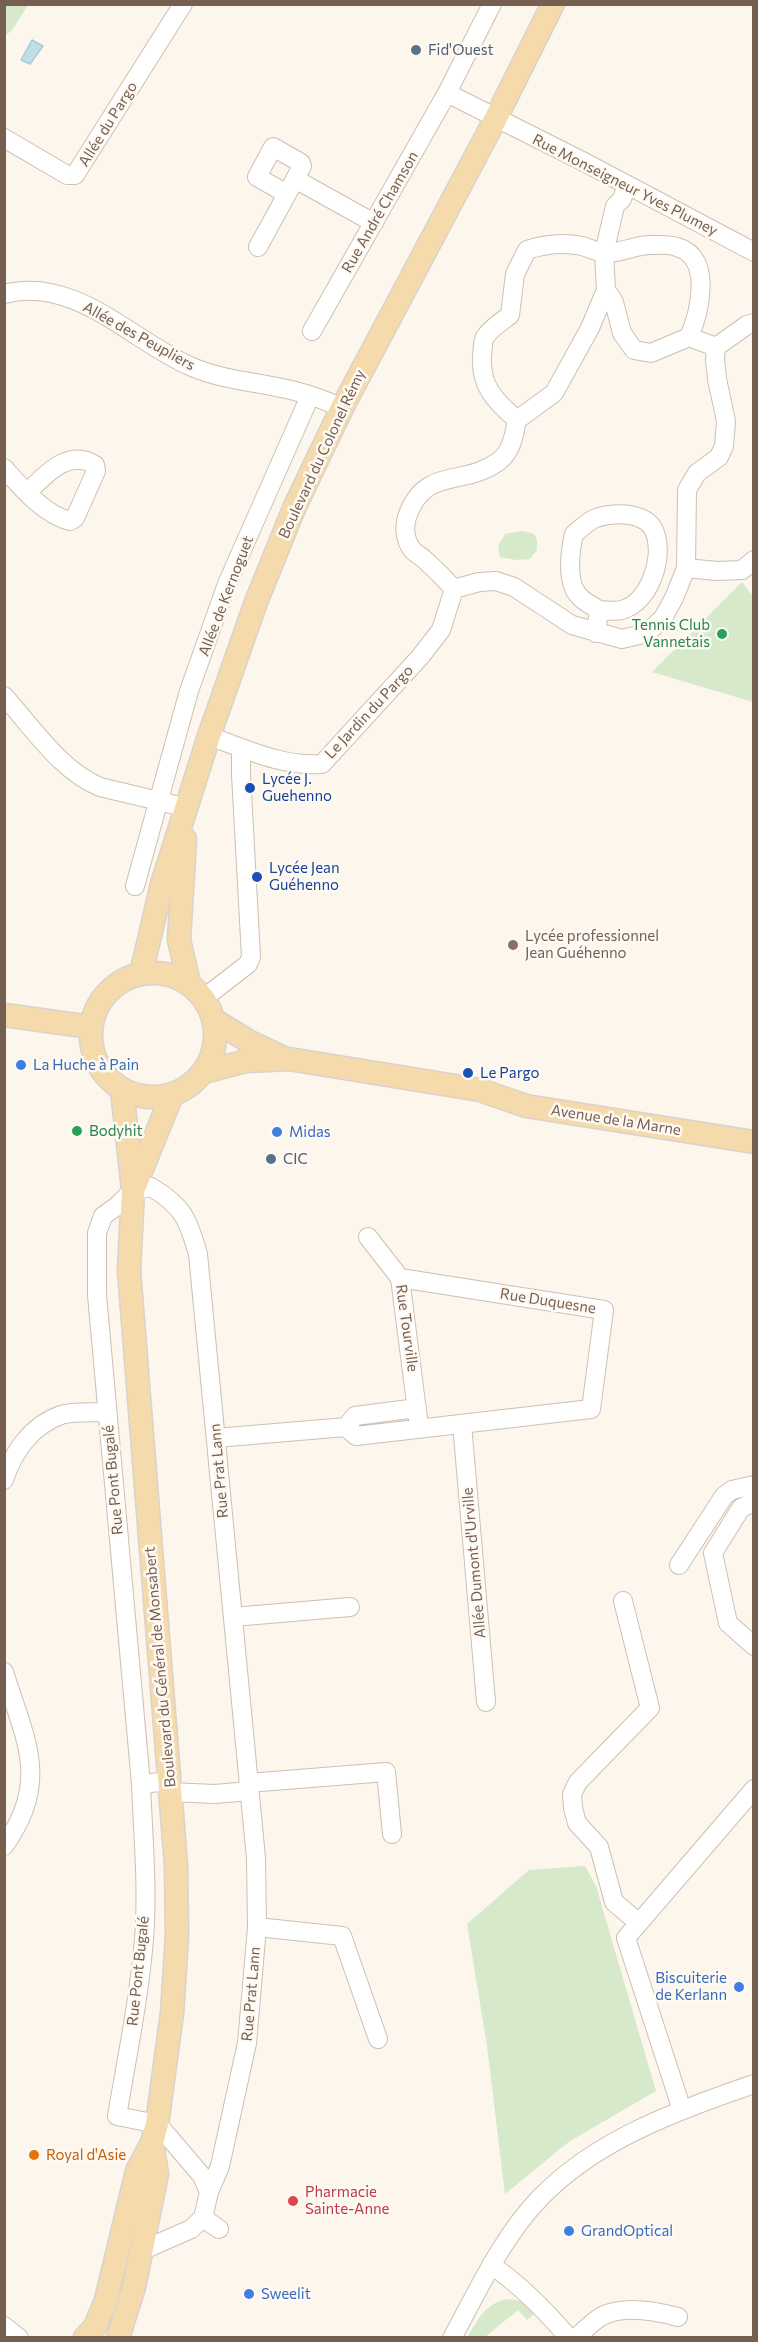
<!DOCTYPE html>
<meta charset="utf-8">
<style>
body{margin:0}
#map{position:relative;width:758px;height:2342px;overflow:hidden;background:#fcf6ec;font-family:Commissioner,sans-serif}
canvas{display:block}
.frame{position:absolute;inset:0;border:6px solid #765f50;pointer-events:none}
</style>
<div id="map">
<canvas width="758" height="2342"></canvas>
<div class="frame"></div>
</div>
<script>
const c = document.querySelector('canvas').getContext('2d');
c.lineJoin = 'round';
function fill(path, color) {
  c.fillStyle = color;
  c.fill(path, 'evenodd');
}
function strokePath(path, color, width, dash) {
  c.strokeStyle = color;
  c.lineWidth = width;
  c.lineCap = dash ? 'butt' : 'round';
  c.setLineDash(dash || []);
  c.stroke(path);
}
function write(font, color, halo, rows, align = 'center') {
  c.font = font + ' Commissioner,sans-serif';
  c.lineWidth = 5;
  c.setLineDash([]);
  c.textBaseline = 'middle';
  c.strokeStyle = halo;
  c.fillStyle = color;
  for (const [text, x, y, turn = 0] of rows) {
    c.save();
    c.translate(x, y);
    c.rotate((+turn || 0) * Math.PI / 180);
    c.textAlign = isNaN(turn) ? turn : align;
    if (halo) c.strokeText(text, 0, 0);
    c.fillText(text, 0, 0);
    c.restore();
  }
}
fill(new Path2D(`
 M5,4L28,5L13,29L5,36Z
 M523,531L534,534L537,540V550L530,559L516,560L500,557L498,546L505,534Z
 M742,582L753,596V702L652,672Z
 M585,1866L596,1886L656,2091L570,2141L505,2194L487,2046L467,1924L529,1870Z
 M507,2299L522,2301L534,2314L527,2320L518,2310L485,2337L467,2338C478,2319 485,2304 507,2299Z`), '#d6e9cb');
const water = new Path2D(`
 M32,40L43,46L30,64L21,60Z`);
fill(water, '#c1dee5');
strokePath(water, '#a8cdd6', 1.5);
const minor = new Path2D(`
 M492,4L447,93L586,163L754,252
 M4,138L67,175H75L183,4
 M273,147L301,163L302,166L287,194L257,177Z
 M295,179L374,223
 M258,247L287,194
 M4,294C75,275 133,342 192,367C225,381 260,382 295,391C311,395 327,401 342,408
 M312,331L447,93
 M716,347L747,325L754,323
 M517,420C495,401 480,386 482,356C483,350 482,343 485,337C491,328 501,322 510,315L515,274L527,250C545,244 563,242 582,246C589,248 597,252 604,253C619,254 635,245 650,245C658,245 670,244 677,247C714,257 699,314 689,337
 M4,468C21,487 44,515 70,521L75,518L96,471L95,465C68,448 45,475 28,492
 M686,568L717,571L742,570L754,560
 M454,589C445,579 435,569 425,560C421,556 414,553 411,548C405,539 404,527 407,517C425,465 463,488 499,461C512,451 514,435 517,420L554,393L590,328L606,290
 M596,633L599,610C606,610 615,612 622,610C649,602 663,561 656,536C650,511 616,512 596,518C588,521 581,529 574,534C570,551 566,583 579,596C584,602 593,606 599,610
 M4,696C33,728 60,770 100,787L188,808
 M209,736C246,749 282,767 322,764L420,657L441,630L454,589L479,582L496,581L514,587L572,625L622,639L647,633L663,618L674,598L686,568L687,490L697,473L719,457L724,446L726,421L717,379L715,359L716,347L689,337L651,353L634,350L622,333L614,302L606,290L604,253L615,206L622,199L627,185
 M135,886L189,691L227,584L310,396
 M204,998L248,964L251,957L241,774V748
 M368,1237L400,1278L418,1419
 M462,1424L486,1702
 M346,1427L356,1436L591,1409L604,1310L400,1278
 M216,1438L346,1427L355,1416L417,1408
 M4,1480C13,1452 32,1425 61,1415C74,1411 93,1413 107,1412
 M754,1502L741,1508L713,1553L728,1623L754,1646
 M679,1565L724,1496L732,1490L754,1485
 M623,1601L650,1708L578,1782L572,1794L573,1808L577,1823L599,1847L614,1902L639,1923
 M233,1617L350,1607
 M4,1672C25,1740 51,1781 4,1846
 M170,1781L141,1784L97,1295V1233L103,1216L117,1206L133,1190L151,1187C183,1206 188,1219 198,1254L256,1858L257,1927L247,2043L220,2166L209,2192
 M248,1783L386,1772L392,1834
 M141,1784C143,1835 148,1888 144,1939C139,1999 127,2057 117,2116L157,2124L168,2136L202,2176L209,2192L203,2218L219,2229
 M170,1792L215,1794L249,1791
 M257,1927L342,1936L378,2039
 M682,2110L626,1938L754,1789
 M141,2251L191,2229L203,2218
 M491,2265C521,2285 545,2310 569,2338
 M4,2326L19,2338
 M452,2338C478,2291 501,2239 539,2199C596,2139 677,2111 754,2084
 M576,2338C584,2331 593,2321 602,2316C624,2305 656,2311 678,2317`);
const major = new Path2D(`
 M185,839L179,940L189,983
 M91 1035a62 62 0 1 1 124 0a62 62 0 1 1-124 0Z
 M141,974L162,884L209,736L256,602L295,506L342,408L496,118L553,4
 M4,1015L91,1027
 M214,1020L248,1041L282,1057
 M204,1072L246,1061L289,1059L480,1090L526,1106L754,1142
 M135,1186L172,1095
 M85,2338L95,2327L106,2300L137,2171L152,2143L157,2124L172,2013L177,1936L176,1865L129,1271L133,1190L122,1090
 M118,2338L134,2287L157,2174L152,2143`);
strokePath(minor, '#cebfb2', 20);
strokePath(major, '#d9d2ce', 25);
strokePath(minor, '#fff', 18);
strokePath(major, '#f5dbab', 22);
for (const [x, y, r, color] of [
 [416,50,6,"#5c6f8a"],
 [722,634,6,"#2e9e5b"],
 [250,788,6,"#1a4fb4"],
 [257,877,6,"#1a4fb4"],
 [513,945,6,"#8d6e63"],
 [21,1065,6,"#3f7fe0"],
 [468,1073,6,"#1a4fb4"],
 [77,1131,6,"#2e9e5b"],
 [277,1132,6,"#3f7fe0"],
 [271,1159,6,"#5c6f8a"],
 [739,1987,6,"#3f7fe0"],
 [34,2155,6,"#e8710a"],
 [293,2201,6,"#e0444e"],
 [569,2231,6,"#3f7fe0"],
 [249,2294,6,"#3f7fe0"]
]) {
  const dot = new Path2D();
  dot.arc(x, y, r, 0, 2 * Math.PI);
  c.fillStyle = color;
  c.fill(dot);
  strokePath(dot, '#fefaf3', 2);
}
write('15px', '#4e5e75', '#fefaf3', [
 ["Fid'Ouest",428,50],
 ["CIC",283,1159]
], 'left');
write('15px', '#765f50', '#fefaf3', [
 ["Allée du Pargo",108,124,-58],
 ["Rue Monseigneur Yves Plumey",625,185,27],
 ["Rue André Chamson",380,212,-60],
 ["Allée des Peupliers",139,336,29],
 ["Boulevard du Colonel Rémy",322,454,-65],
 ["Allée de Kernoguet",226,596,-69],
 ["Le Jardin du Pargo",369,712,-47],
 ["Avenue de la Marne",616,1120,9],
 ["Rue Duquesne",548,1301,9],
 ["Rue Tourville",407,1328,82],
 ["Rue Prat Lann",219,1471,-95],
 ["Rue Pont Bugalé",113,1480,-95],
 ["Allée Dumont d'Urville",474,1563,-95],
 ["Boulevard du Général de Monsabert",160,1667,-95],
 ["Rue Pont Bugalé",138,1971,-84],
 ["Rue Prat Lann",251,1994,-85]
]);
write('15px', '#27864d', '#fefaf3', [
 ["Tennis Club",710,625],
 ["Vannetais",710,642],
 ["Bodyhit",89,1131,"left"]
], 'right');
write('15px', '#164399', '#fefaf3', [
 ["Lycée J.",262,779],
 ["Guehenno",262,796],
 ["Lycée Jean",269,868],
 ["Guéhenno",269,885],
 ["Le Pargo",480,1073]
], 'left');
write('15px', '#785e54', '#fefaf3', [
 ["Lycée professionnel",525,936],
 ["Jean Guéhenno",525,953]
], 'left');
write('15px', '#366cbe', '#fefaf3', [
 ["La Huche à Pain",33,1065],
 ["Midas",289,1132],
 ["Biscuiterie",727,1978,"right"],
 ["de Kerlann",727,1995,"right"],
 ["GrandOptical",581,2231],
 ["Sweelit",261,2294]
], 'left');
write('15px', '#c56008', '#fefaf3', [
 ["Royal d'Asie",46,2155]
], 'left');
write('15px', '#be3a42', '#fefaf3', [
 ["Pharmacie",305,2192],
 ["Sainte-Anne",305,2209]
], 'left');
</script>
